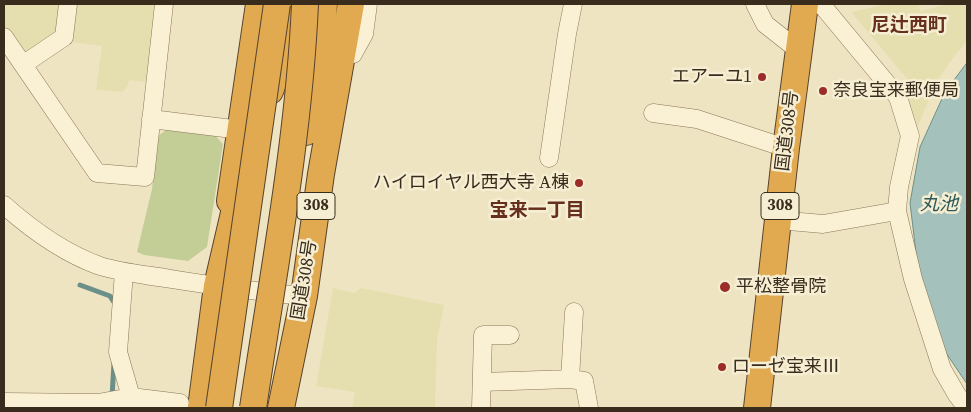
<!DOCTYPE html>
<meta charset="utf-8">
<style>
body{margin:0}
#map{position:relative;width:971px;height:412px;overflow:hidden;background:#efe4c2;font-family:"Source Serif 4",serif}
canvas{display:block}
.frame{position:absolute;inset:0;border:5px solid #392c1d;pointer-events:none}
</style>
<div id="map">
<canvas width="971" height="412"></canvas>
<div class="frame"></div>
</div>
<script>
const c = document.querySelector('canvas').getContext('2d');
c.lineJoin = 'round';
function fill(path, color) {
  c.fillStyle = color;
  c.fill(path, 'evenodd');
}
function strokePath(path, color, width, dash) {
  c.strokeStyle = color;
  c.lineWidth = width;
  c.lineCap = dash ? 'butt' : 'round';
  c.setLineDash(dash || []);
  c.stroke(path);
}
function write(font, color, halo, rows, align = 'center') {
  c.font = font + ' "Source Serif 4","Noto Sans JP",serif';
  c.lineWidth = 5;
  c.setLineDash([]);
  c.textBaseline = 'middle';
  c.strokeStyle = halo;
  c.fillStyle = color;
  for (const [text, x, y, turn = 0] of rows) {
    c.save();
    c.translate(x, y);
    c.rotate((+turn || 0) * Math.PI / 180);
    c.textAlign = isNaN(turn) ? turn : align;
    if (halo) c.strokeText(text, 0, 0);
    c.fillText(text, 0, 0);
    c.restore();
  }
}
fill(new Path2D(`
 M4,4H60L58,32L27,52L22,50L17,46L4,26Z
 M74,4H155L147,82L129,80L128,85L123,92L96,90L102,46L71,42Z
 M888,4H919L920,11L948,4H967V41L953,58L936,83L916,131L897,90L908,80L851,12Z
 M333,288L354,293L361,288L444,305L437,339L435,408H352L355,392L316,386Z`), '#e5dfaf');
fill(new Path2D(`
 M169,128L212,132L223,144L207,247L188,261L144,255L137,252L152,189L158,136Z`), '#c3cd96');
const water = new Path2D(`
 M967,63V384L942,347L918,269L910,203L920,147L945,92Z`);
fill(water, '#a4c1bb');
strokePath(water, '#6b9089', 1);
strokePath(new Path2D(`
 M80,285L110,296L116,305
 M112,397L114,363`), '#6b9089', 5);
const minor = new Path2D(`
 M755,4L765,24L798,50
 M821,4L898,97L910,136L899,187L897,211L913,279L942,369L957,395L967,408
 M4,37L97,173L145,177L164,4
 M341,55L353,54L364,34L368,4
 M24,64L64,37L68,4
 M653,113L697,119L786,148
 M151,119L241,130
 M549,158L567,34L573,4
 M4,205C32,230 64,253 100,266C123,273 148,275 171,279C215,286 259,292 304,296
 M778,220L823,224L897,211
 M124,272L118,352L131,397L130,408
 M570,379L574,312
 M482,382L570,379L584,381L589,408
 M4,402L98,403L131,397L180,403
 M481,408L483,335H510`);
const highway = new Path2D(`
 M270,91L303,7
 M306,132L319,49L324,4
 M230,201L259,4
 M201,408L217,286L241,183
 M281,408L304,296L321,174L351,4
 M757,408L786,148L805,4`);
strokePath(minor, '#897659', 19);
strokePath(highway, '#57432d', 28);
strokePath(minor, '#faf1d5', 18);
strokePath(highway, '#e1aa50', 26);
const highwayBridge = new Path2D(`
 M219,408L277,4
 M253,408C273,274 299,139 305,4`);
strokePath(highwayBridge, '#57432d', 28, []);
strokePath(highwayBridge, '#e1aa50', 26);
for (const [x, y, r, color] of [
 [762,77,5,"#9a2d27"],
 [823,91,5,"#9a2d27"],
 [579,183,5,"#9a2d27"],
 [725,287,6,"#9a2d27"],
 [722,367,5,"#9a2d27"]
]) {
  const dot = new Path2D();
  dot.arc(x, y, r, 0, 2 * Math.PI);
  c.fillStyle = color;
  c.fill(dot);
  strokePath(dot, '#f6eed2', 2);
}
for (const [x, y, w] of [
 [316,206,38],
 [780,206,38]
]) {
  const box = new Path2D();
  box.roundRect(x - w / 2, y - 13.5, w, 27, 4);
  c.fillStyle = '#f6eed2';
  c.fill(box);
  strokePath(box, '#392c1d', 1);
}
write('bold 16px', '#392c1d', null, [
 ["308",316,206],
 ["308",780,206]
]);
write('18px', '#392c1d', '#f6eed2', [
 ["エアーユ1",752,77,"right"],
 ["奈良宝来郵便局",833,91],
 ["ハイロイヤル西大寺 A棟",569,183,"right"],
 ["平松整骨院",736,287],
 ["ローゼ宝来Ⅲ",732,367]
], 'left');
write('18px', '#392c1d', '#f6eed2', [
 ["国道308号",788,131,-83],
 ["国道308号",305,280,-81]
]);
write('bold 19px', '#66301c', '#f6eed2', [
 ["尼辻西町",909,26],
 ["宝来一丁目",537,211]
]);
write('italic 19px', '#2c5959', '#f6eed2', [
 ["丸池",939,205]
]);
</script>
